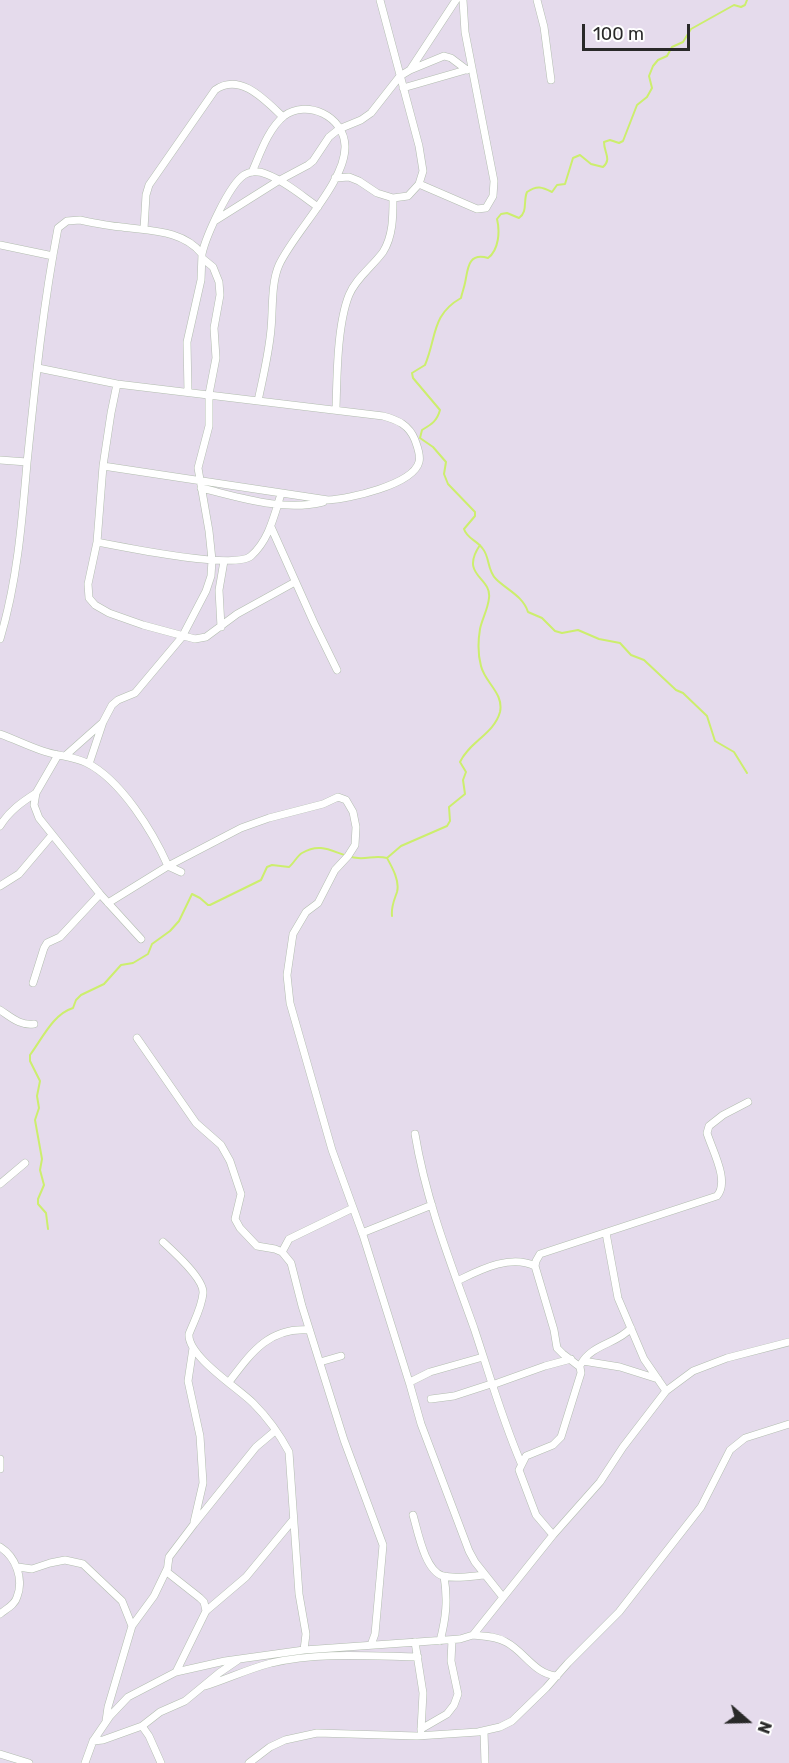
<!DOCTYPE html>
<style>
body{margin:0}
#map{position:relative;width:789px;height:1763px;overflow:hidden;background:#e5dbec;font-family:Rubik,sans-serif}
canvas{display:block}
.north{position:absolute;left:717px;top:1691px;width:60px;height:60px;-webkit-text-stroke:4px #fff;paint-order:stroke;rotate:110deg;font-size:16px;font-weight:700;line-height:24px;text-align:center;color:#292929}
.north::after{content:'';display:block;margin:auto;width:21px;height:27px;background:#292929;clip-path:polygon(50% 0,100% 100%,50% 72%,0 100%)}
.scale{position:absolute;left:582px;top:24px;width:108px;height:27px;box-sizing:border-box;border:3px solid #292929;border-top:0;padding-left:8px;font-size:18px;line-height:21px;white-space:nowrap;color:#292929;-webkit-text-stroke:4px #fff;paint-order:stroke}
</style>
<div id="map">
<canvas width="789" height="1763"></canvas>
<div class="north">N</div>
<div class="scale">100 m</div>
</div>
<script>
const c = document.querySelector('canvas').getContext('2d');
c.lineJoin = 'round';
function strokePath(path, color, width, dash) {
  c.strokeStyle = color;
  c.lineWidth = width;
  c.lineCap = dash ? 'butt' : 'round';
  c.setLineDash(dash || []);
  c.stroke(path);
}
strokePath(new Path2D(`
 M747,773L734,752L715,741L707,716L683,693L676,690L644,660L631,655L620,643L599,639L578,630L562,633L555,631L542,618L528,612C523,596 507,590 496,579C487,570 490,558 483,549C477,540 467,539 464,529L475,516V512L448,484L444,474L446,462L433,447L420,438L422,430C432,424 437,421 440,410L413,378L412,373L425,365C437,337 431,315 461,298C462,293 464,288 465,283C468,270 467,252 488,258C499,250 500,231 497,219L501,214L507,213L519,218C528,212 523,201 527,192C537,185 542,187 552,192L557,185L565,184L573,158L580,155L591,164L603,167C612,159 604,153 604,142L610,140L619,143L623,141L637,105L647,97L652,88L649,76L653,66L658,60L667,56L672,47L683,42L691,29L734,5L741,7L745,5L747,0
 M387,858L401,846L447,826L450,821L449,807L465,794L463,780L466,772L460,762C469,742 494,734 500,712C504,693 485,683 481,666C478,655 478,641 480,629C482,619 488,609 489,598C492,577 459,576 480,545
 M48,1229L46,1213L38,1204V1199L44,1185L40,1170L42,1159L35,1120L39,1108L37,1096L40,1081L30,1061V1055C42,1039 53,1014 73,1008L76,1000L81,995L104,984L121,965L133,963L148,954L152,944L170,931L179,921L192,894L200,898L208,905H210L261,880L267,867L272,865L289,867C294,863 297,856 302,853C324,840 336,856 358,858C368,859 376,855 387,858C392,867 400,881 397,892C394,901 391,906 392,916`), '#ccee6d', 2);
const street = new Path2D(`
 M537,0L544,27L551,80
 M410,70L456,0
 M403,88L469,69
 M252,172C260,154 268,129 284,116C307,99 344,116 345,146C346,182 294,232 279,265C271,283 273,309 271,329C269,353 263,377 258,401
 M335,178L349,177L359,181L377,193L393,198L408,196L419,184L423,171L419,146L380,0
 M419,184L477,209L486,208L493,196L494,181L465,32L463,0
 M216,220L278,181L308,165L313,161L329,137L339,129L361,120L371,113L400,76L410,70L444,56L451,58L467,70
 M144,229L146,195L149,185L215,90C240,72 265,100 283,117
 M0,245L53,256
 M202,254C206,236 229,185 244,175C250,171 259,171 266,174C285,181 302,196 318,207
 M38,368L117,384L383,416C398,420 409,425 415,440C417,446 421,455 419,462C413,485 348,499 328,500L103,466
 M117,384L111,413L103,466L97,542L88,584L89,598L95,605L109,613L143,625L195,639L206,637L237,614L295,582
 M336,409C337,377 337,325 349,295C356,278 372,267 383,252C393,236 393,217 393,198
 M0,460L27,462
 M201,488C239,497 283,512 323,502
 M271,527L314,623L337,670
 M97,542C123,547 235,570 251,556C269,540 274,516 281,494
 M221,627L219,590L224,561
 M0,639C17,583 22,522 27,463C35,385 43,305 58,228L67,221L80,220C94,223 108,226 122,227C150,231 183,230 202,254L201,280L187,342L188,392
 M0,734C14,739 28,746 43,751C57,756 73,756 87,763C121,780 153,832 168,866L181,872
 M58,755L36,793L34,805L39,818L100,894L141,939
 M65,756L101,724
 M89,764L103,722L112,705L118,700L135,693L182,637L206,591L211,576L212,560L209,531L198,468L209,426V394L216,358L214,328L220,295L219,282L213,267L202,258
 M0,826C9,811 22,802 36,793
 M0,886L19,874L52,835
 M108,903L168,866L241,828L269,818L323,804L338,797L346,800L353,812L356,827L355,845L348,856L335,870L318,903L306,912L293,934L287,975L290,1003L332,1150L363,1235L410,1385L421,1424L469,1551L475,1562L502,1596
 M33,983L44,948L47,943L60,937L100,894
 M0,1010C11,1017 20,1026 34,1024
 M137,1038L196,1123L221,1145L230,1161L241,1194L235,1219L240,1228L257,1246L275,1249L282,1252L291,1263L302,1306L344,1440L383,1545L375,1634L371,1645
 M415,1134C426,1201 451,1264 474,1328C489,1373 502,1419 521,1463
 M0,1184L25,1163
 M362,1233L432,1205
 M606,1233L618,1298L644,1359L666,1391
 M163,1242C174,1252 204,1279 203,1293C202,1307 194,1321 189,1334C187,1356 238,1388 253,1403C267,1417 280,1435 289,1452L299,1594L306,1634L304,1650
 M282,1252L289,1239L353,1208
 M457,1281C480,1270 510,1254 535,1266
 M193,1348L188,1381L200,1436L203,1483L194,1522
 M583,1361L620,1367L658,1379
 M320,1362L341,1356
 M581,1364C592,1344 617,1344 631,1328
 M229,1382C251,1353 269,1327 309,1330
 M410,1382L430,1372L483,1357
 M492,1385L545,1366L571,1359
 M431,1399L454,1396L491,1384
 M0,1459V1469
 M413,1515C418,1532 425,1571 443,1576C456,1579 472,1576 485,1575
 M553,1535L536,1515L519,1470L526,1456L553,1445L561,1437L581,1373L580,1367L563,1354L557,1348L554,1330L535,1266L536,1261L540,1254L717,1196C730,1181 712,1150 707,1133L709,1126L723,1115L748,1102
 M0,1547C16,1557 24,1579 17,1597C15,1605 6,1609 0,1614
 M18,1567L32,1569L50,1563L65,1560L83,1564L122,1601L132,1626
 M206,1611L204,1602L200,1598L167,1572L169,1557L194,1524L256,1447L275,1431
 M473,1635C484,1636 496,1636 506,1642C525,1652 534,1674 557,1676
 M440,1641C446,1618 448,1600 444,1576
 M415,1642L423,1693L421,1730
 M176,1672L206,1611L246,1577L293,1520
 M205,1686C227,1679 248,1669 271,1663C319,1652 368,1656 418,1657
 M106,1721L108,1707L132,1626L154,1596L167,1569
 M142,1726L149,1736L161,1763
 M421,1729L447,1714L454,1705L458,1694L451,1661L452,1640
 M484,1731L485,1763
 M93,1741L103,1740L142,1726L160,1712L185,1701L219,1673L238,1660
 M0,1754L29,1763
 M85,1763L93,1741L110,1716L128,1697L176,1672L225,1661L304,1650L460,1639L473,1635L553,1535L600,1482L623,1447L666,1391L693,1371L727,1358L789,1342
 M249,1763L270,1747L285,1740L317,1733L417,1736L478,1732L500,1727L512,1721L546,1688L568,1663L619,1612L701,1507L730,1450L745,1438L789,1424`);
strokePath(street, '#b2bdaf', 8);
strokePath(street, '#fff', 7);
</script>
